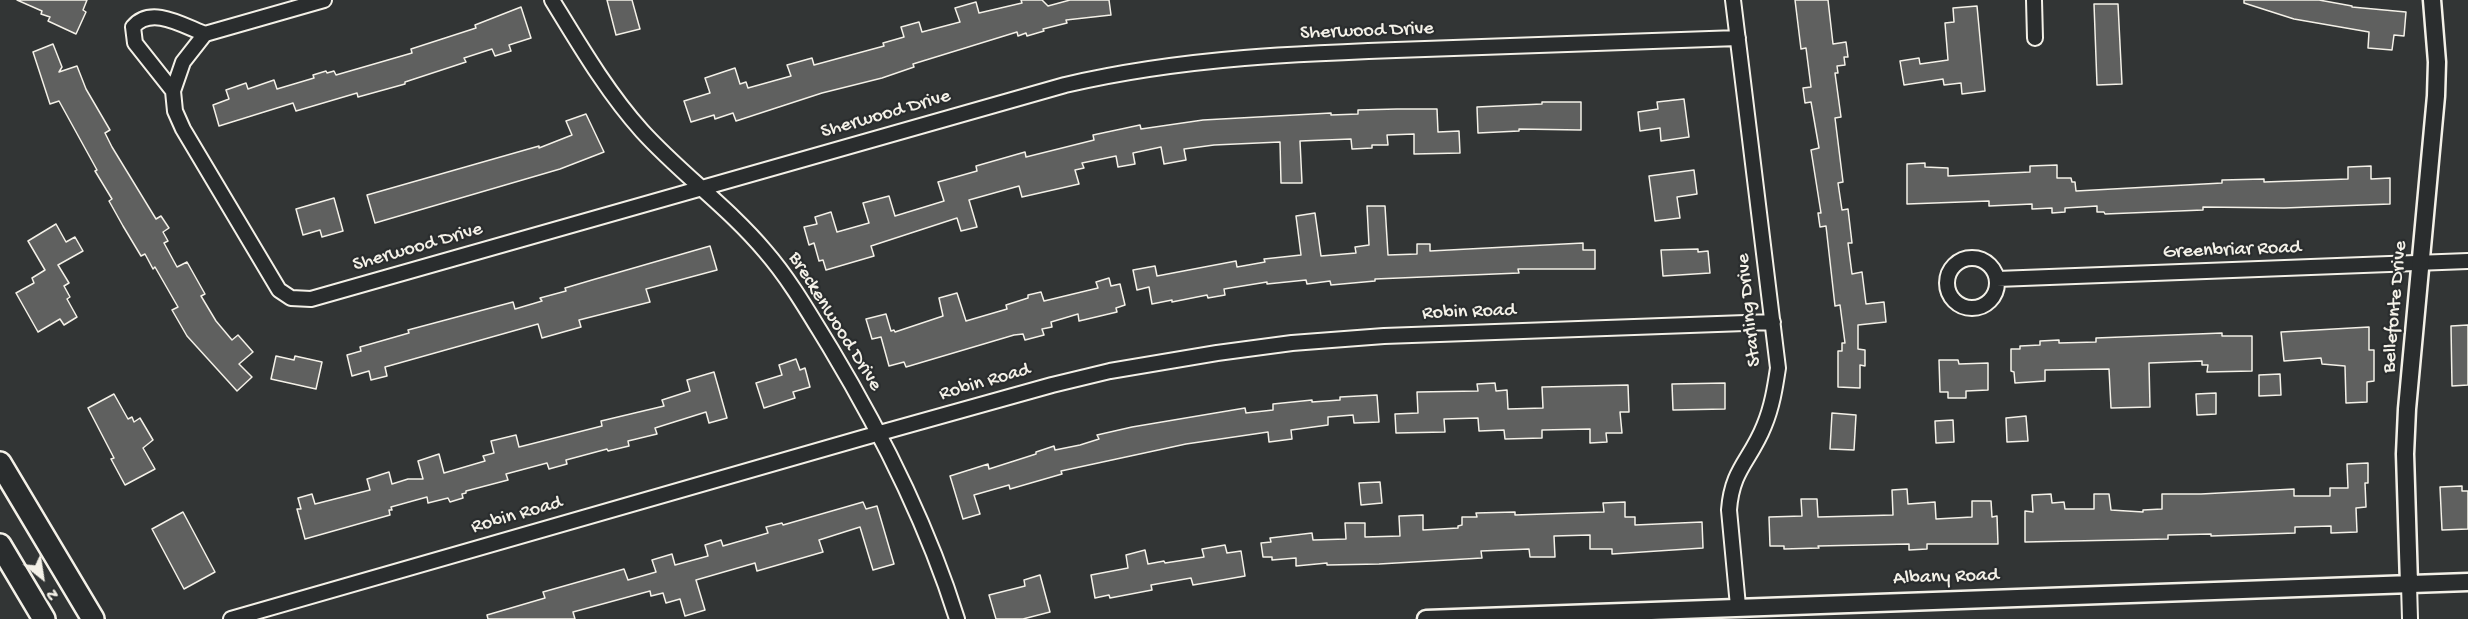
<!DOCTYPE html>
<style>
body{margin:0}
#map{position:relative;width:2468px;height:619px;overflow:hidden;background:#323535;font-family:"Gochi Hand",sans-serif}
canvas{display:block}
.north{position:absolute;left:12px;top:547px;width:60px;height:60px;-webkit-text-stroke:4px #2a2d2e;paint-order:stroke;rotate:150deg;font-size:16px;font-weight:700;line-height:24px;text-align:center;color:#f4f1e8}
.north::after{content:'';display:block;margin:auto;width:21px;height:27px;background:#f4f1e8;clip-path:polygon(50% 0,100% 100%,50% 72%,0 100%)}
</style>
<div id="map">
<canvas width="2468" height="619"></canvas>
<div class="north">N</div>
</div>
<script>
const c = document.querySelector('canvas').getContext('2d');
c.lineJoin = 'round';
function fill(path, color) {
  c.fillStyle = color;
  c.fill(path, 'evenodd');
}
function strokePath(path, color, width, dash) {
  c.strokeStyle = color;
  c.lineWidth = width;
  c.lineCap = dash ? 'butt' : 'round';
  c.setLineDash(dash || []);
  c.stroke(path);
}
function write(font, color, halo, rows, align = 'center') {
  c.font = font + ' "Gochi Hand",sans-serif';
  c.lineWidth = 4.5;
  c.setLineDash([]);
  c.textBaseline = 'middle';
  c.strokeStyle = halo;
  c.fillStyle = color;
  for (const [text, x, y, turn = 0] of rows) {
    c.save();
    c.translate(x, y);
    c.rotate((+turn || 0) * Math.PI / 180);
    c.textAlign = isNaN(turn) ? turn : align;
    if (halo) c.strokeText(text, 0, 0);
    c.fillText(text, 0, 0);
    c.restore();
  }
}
const building = new Path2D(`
 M17,0H87L83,10L86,12L76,34L48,21L50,17L41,14L42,11Z
 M607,0H632L640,29L616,35Z
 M1021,0H1042L1048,6L1070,0H1109L1111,15L1066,20L1067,23L1043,29L1044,31L1027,36L1026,33L1018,36L1017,32L913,64L914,67L882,78L822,93L736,121L733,113L715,119L714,115L691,122L684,101L710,93L705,78L735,68L740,84L746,82L748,88L791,76L787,65L812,58L814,65L884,46L883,43L904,37L901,27L919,22L922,32L960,22L955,8L976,2L979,13L1022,3Z
 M1795,0H1828L1833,44L1846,42L1848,57H1844L1845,65L1837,66L1838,73H1835L1841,117L1835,118L1843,182L1838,183L1842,210L1848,209L1852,243H1848L1852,274L1862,272L1866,304L1884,302L1886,322L1858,325V349L1865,350V366L1860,365V388L1838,387V351H1842V343H1845L1840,305L1835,306L1826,226L1820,227L1818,213H1821L1811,150L1819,148L1811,102L1805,103L1803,88L1811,87L1806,48L1801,49Z
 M2244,0H2319L2352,6V7L2406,12L2404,36L2394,35L2392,50L2368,48L2369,32L2294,19L2244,3Z
 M2094,4H2118L2122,84L2097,85Z
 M1977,6L1985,91L1962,94L1961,83L1944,85L1943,79L1904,85L1900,61L1919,58L1920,64L1948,60L1945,23L1954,22L1953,8Z
 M521,7L531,38L509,45L511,51L495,56L492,49L464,58L466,62L405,82V84L358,97L357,93L296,111L293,103L219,126L213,105L229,99L226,90L246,83L248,89L274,80L277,89L314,78L313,75L326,71L327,73L334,71L336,75L412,53L411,49L476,28L475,25Z
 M53,44L62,67L59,72L77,66L86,89L110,130L105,133L112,147L156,219L161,216L169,228L163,232L168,241L164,243L177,267L187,262L205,294L201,296L216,321L232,340L238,335L253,352L239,364L252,377L237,391L187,336L172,310L178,307L155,267L153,269L145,254L141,256L123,226L109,201L112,199L95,171L97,170L59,101L50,104L33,52Z
 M1684,99L1689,137L1661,141L1660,128L1640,131L1638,112L1658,109L1657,102Z
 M1542,102H1581V130L1519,129V131L1478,133L1477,107L1542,104Z
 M1397,109H1437L1438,132L1459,131L1460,153L1414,154V134L1387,135L1388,145H1372V148L1352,149L1351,139L1300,141L1302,183H1281L1280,142L1214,145L1184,149L1186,160L1164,164L1161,147L1133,153L1135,164L1118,167L1116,156L1082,163L1084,168L1075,170L1079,184L1022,197L1019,186L969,200L977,227L961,231L957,218L871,246L874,256L826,270L823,260L819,261L814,243L809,245L804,227L817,224L815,217L831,212L837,232L869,223L863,203L889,196L895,216L944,201L938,182L977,171L976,166L1025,152L1026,157L1094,140L1093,135L1140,125L1141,129L1203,120L1331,113V115L1358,114V110Z
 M586,114L604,152L560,169L375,223L367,195L539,146V148L572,135L566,121Z
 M1925,163V167L1948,168V176L2030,172V166L2057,165V178H2071L2072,182H2075L2076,191L2222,183V180L2264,179V182L2348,179V167L2371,166V179L2390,178V204L2284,208L2203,207V210L2105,214L2104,212H2097V206L2065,208V212L2052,213V208L2032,209V204L1989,206V201L1907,204V164Z
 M1694,170L1697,194L1677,197L1680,218L1655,221L1649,176Z
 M334,198L343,231L322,237L320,230L303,235L296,209Z
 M1367,206H1385L1388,255L1417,254V244H1430V251L1583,243V250H1595V269H1518L1519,273L1375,279V281L1331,285L1330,281L1307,284L1306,280L1267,284V282L1224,289L1225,295L1208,298L1207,295L1172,302V300L1152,304L1149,287L1137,290L1133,270L1155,266L1157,276L1236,261L1237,267L1265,262L1264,259L1301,255L1296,216L1315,213L1321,256L1356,253L1355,247L1369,245Z
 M56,224L66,242L75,237L83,251L58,265L69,283L64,286L70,297L67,299L77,317L64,325L60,319L38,332L16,293L34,283L32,278L45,270L28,241Z
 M710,246L717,270L646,289L650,302L579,320L581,327L542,338L538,324L385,367L387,376L371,380L369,371L352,376L347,355L361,351L360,347L409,333L408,330L513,302L515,309L542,301L540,298L566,291L565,288L592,280Z
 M1698,249V252L1708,251L1710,273L1663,276L1661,250Z
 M1109,278L1111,286L1120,284L1125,305L1116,308L1117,312L1079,321L1078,314L1051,322L1052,327L1042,329L1044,335L1025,340L1023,334L1014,335L906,367L904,362L889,366L881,337L872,339L866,319L886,314L891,331L894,330L895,332L943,316L939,298L957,293L966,321L1007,309L1006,305L1028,298V295L1041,292L1044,301L1098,288L1096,282Z
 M2468,325V385L2452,386L2451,326Z
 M2369,327V350H2374V381L2367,382V402L2346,403L2345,366L2322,364L2321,358L2284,361L2281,332Z
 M2222,333V336H2252V371L2207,372L2208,365H2202V361L2149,363L2150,407L2111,408L2109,369L2045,370V381L2015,383L2014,372L2011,371V349H2020V346L2040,345V341L2059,340V343L2096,342V338Z
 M276,356L294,360L295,356L322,362L316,389L271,379Z
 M796,359L800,370L805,368L810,387L793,392L795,398L764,408L756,383L782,375L779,365Z
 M1939,360H1958L1959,364L1988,363V390L1966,391V398H1948V392H1940Z
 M714,372L727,418L709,423L706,412L655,428L657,434L628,441L629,446L608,451L607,449L566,460L567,464L549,469L547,463L506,474L508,480L466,491V493L462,494L463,498L450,502L448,498L428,503L427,497L391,507L392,510H389L390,515L305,539L297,509H301L298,498L312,494L315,504L370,490L367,479L389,472L392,484L408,479H423L418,461L439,454L444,473L485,461L483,456L494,453L491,441L516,435L519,447L602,426L601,421L664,406L662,400L690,391L687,380Z
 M2280,374L2281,395L2259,396V375Z
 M1495,383L1496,391L1507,390L1508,409L1543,408L1542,387L1628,385L1629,412H1620L1622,433H1606L1607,442L1590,443V429L1542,430V438L1505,439L1504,430L1479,431L1478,418L1444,419L1445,432L1396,433L1395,414L1418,413L1417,392L1478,391L1477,384Z
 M1725,383V409L1673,410L1672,384Z
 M2216,393V414L2197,415L2196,394Z
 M114,394L128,419L132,417L134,422L140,418L153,440L143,448L155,469L125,485L111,459L114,458L88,408Z
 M1377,395L1379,422L1354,423L1353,415L1328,417V425L1291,430L1292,439L1269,442L1268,432L1186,444L1061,471L1062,474L1010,489L1009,485L974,495L980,514L963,519L950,476L988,464L989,469L1036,454V452L1054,446L1055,450L1080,445L1099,439L1097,435L1132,427L1245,408L1246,413L1273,410V404L1312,400V402L1340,400V397Z
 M1832,413L1856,415L1854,450L1830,449Z
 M2026,416L2028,441L2007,442L2006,418Z
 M1953,420L1954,442L1936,443L1935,421Z
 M2368,463V483H2365L2366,507L2356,508L2357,532L2331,533V526L2295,527V533L2211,536V534L2168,535V539L2025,542V511L2033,512L2032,495L2051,494L2052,503L2064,502L2065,509H2094V494H2109L2111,510L2143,512V510L2162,509V494H2201L2294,489V496H2330V488H2348L2347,464Z
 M1380,482L1382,503L1361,505L1359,483Z
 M2462,486V491H2468V529L2442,530L2440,487Z
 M1907,489L1908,504L1935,502L1936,519L1972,517V501H1991L1992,517L1997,516L1998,544H1927V549L1909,550V544L1818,546L1819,548L1784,549V546H1770L1769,517L1802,516L1801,499H1817L1818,517L1893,515L1892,490Z
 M863,502L866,509L877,506L894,564L873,570L860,527L819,540L823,552L757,571L755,563L696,580L705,610L685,616L680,599L666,603L663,593L651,596L650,591L573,612L575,619H488L487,615L545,598L543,592L624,569L628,580L656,572L652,560L672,554L675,565L708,556L705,545L721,540L723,546L768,533L766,527L782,523L783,525Z
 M1625,502V517H1635V525L1702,522L1703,548L1612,554V549H1590V535L1554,536L1555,557H1530L1529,549L1481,551L1482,558L1379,564L1327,565V563L1296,566V558L1272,560V557H1263L1261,543L1271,542L1270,538L1312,533L1313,540L1346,539L1345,523H1365V537L1400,536L1399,516L1423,515V530L1458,528V526L1462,525V517H1477L1476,513L1515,512V515L1604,512L1603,503Z
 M183,512L215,572L184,589L152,529Z
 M1225,545L1227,553L1241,551L1245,576L1193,585L1191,578L1151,585L1152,590L1110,598L1109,595L1095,598L1091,575L1128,568L1126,555L1145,550L1148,564L1164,561L1165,563L1204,557L1202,549Z
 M1040,575L1050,612L1023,619H996L989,595L1025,586L1024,580Z`);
fill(building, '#5f605f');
strokePath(building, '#f4f1e8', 1.5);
const minor = new Path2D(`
 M324,0L205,34L183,62L173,91L175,111L183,129L279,290L291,298L311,299L1065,85C1184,57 1304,53 1425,49C1530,46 1634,42 1738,38
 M552,0C579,44 607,92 642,131C681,174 728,207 765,251C791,281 810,315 831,349C882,434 927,523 957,619
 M1733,0L1778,368C1775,388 1772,407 1764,426C1750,461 1732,469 1729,510L1738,606
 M2034,0L2035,38
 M173,91L135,43L133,27C151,5 184,26 205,34
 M1947 283a25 25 0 1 1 50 0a25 25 0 1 1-50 0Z
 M1997,279L2468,261
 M2409,584L2410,619
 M231,619L862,438L1052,385L1110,371L1217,353L1292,343L1384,336L1773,322`);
const tertiary = new Path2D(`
 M2409,584L2405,454L2407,409L2436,96L2437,62L2432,0
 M1426,619L2468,582`);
const primary = new Path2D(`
 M0,463L93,619
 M0,545L44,619`);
strokePath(minor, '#f4f1e8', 18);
strokePath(tertiary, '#f4f1e8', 21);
strokePath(primary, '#f4f1e8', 26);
strokePath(minor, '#2a2d2e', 14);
strokePath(tertiary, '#2a2d2e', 16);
strokePath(primary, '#2a2d2e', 21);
write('20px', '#f4f1e8', '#2a2d2e', [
 ["Sherwood Drive",1367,32,-2],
 ["Sherwood Drive",886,115,-16],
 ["Sherwood Drive",418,248,-16],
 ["Greenbriar Road",2232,251,-2],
 ["Bellefonte Drive",2396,307,-85],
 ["Starling Drive",1750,310,-96],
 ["Robin Road",1469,313,-2],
 ["Breckenwood Drive",834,322,58],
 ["Robin Road",985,383,-16],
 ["Robin Road",517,516,-16],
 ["Albany Road",1946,578,-2]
]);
</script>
